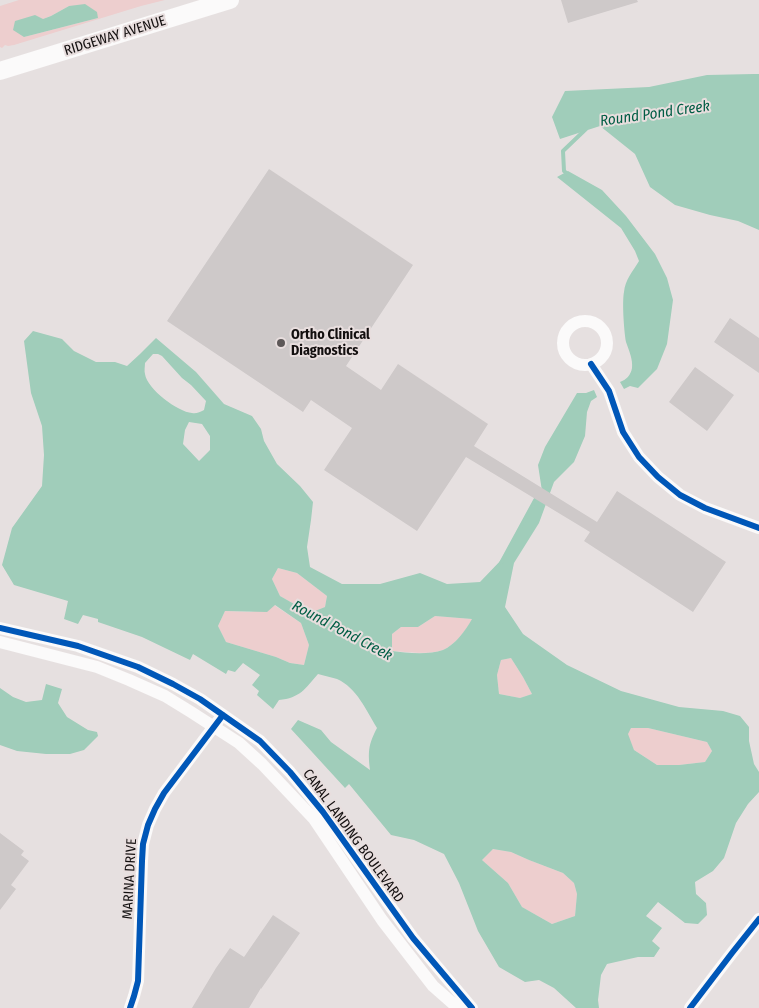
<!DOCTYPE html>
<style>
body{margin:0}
canvas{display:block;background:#e6e0e0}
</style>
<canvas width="759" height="1008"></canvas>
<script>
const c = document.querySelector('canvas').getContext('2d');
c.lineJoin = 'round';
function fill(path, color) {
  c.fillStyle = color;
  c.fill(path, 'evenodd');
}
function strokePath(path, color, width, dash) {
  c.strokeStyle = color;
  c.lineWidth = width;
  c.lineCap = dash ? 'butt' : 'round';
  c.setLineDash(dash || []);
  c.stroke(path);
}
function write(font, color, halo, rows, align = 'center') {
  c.font = font + ' "Fira Sans Condensed",sans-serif';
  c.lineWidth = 4;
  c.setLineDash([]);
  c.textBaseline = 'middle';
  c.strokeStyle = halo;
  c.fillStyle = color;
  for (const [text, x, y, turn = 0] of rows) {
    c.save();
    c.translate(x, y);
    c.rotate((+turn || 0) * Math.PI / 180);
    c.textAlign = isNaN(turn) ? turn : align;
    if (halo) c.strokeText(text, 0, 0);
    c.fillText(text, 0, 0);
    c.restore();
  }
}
fill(new Path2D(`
 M19,0H165L141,6L14,45L8,46L5,45L2,48L0,47V6ZM69,6L98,18L24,37L43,19L51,16Z
 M278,568L297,573L327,596L325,607L310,613L280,596L272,579Z
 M274,605L301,623L309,645L304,665L290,663L276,657L226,642L218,626L225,611L251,612Z
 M435,616L473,619C466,630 455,645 443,650C430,655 406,652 392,651V634L401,627H418Z
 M511,658L523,677L532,694L520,698L499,694L497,675L501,660Z
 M631,728H648L707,742L712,751L705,762L679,765H657L634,750L627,734Z
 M493,849L511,852L529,860L563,873L574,883L577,894L575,916L552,924L522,907L508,883L482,860Z`), '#edcece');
fill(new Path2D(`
 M85,4L97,12L98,18L24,37L13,30L15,21L35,15L43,19L51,16L69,6Z
 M754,74H759V230L738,221L710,215L675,205L650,187L635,154L600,126L560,139L552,117L565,91L649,87L707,75Z
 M568,171L602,190L626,216L655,254L667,278L673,300L667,344L657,369L638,388L630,386L624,389L620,382C626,380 631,375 632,368C633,359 629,351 626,342C624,331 622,302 624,292C625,280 633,271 639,261L635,251L621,228L557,177Z
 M33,331L62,339L74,351L96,362H115L127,366L140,354L156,338L196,372L224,404L252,416L261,429L264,441L277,464L300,486L313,502L311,520L307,547L310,567L342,584H380L420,573L447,584L480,582L504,557L542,491L538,465L545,447L577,393H586L594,390L597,397L591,401L587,412L585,436L574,462L554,482L539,523L514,563L505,607L523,634L567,665L621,691L679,707L723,711L740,716L749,727V741L754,764L759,772V792L748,804L736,823L724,858L713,871L695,882L696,894L706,903L707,915L698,924L685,923L658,902L646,916L662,928L652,941L660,948L654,957H638L607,964L601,975L598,1000L599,1008H576L554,988L539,980L525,982L499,967L478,931L459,883L444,854L414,840L391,835L349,784L345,788L291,729L298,720L321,730L331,742L370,770C368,752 368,745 377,728C366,710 357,688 337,679C331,677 324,676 318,674C305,689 300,698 279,700L273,709L257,695L259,691L252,685L260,675L243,663L235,672L228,670L226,674L193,654L190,660L142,637L98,622V619L83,615L78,624L64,619L68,601L14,585L2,565L12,528L42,486L44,455L42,426L31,393L24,341ZM153,354H158L162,356L182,378L191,385L206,401L204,410C200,412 196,414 192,413C178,412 147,389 145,374C144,371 145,366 145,363ZM189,422L202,424L210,436V450L199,461L183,444L185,430ZM278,568L297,573L327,596L325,607L310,613L280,596L272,579ZM275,605L301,623L309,645L304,665L290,663L276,657L226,642L218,626L225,611L267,612ZM435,616L472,619C466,630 455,645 443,650C429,655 406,653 392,651V634L401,627H418ZM511,658L523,677L532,694L520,698L499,694L497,675L501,660ZM631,728H648L707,742L712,751L705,762L679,765H657L634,750L628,734ZM493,849L511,852L529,860L563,873L574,883L577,894L575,916L552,924L522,907L508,883L482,860Z
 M46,684L62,689L58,703L67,717L88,730L97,732L98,736L84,750L70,754H46L17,751L0,745V688L13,697L26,702L42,700Z`), '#a0cdba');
strokePath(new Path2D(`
 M570,176L564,171L563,151L586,129
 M501,563L538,495`), '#a0cdba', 4);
fill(new Path2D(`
 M561,0H637L638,2L568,23Z
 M269,169L413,265L346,366L381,390L398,364L488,424L474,446L597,522L617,491L726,562L693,612L584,541L590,532L466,457L417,531L324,470L352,428L311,400L303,412L167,321Z
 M730,318L759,338V373L714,342Z
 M695,367L734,395L707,431L669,402Z
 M0,833L24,851L21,855L29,861L11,885L16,889L0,910Z
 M273,915L300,933L261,989V988L249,1008H192L216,968L230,948L244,957Z`), '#cec9c9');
strokePath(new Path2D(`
 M563 343a22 22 0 1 1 44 0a22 22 0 1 1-44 0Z
 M591,364L609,391L623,432L639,457L658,477L680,495L705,508L759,528
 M0,628L78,646L138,667L173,684L200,699L260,741L290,772L323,812L413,938L472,1008
 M0,642L97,667L129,680L165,696L191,712L239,743L262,764L314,819L382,920L433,986L458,1008
 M130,1008L134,996L138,981L142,861L143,844L148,825L155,809L164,793L218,721
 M690,1008L732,953L759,919`), '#fbfafa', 12);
strokePath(new Path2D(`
 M0,71L230,0`), '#fbfafa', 18);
strokePath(new Path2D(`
 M591,364L609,391L623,432L639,457L658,477L680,495L705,508L759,528
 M0,628L78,646L138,667L173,684L200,699L260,741L290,772L323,812L413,938L472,1008
 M130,1008L134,996L138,981L142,861L143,844L148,825L155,809L164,793L223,715
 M690,1008L732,953L759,919`), '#0057b8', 6);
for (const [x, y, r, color] of [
 [281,343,5,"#5d5858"]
]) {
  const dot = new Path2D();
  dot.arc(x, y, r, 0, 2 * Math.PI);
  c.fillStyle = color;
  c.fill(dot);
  strokePath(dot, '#e8dede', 2);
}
write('14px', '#130f0f', '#e8dede', [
 ["RIDGEWAY AVENUE",115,36,-17],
 ["CANAL LANDING BOULEVARD",353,836,54],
 ["MARINA DRIVE",130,879,-87]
]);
write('bold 14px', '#130f0f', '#e8dede', [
 ["Ortho Clinical",291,335],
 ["Diagnostics",291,351]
], 'left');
write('italic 15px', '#005d44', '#e8dede', [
 ["Round Pond Creek",655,114,-8],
 ["Round Pond Creek",342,631,28]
]);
</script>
